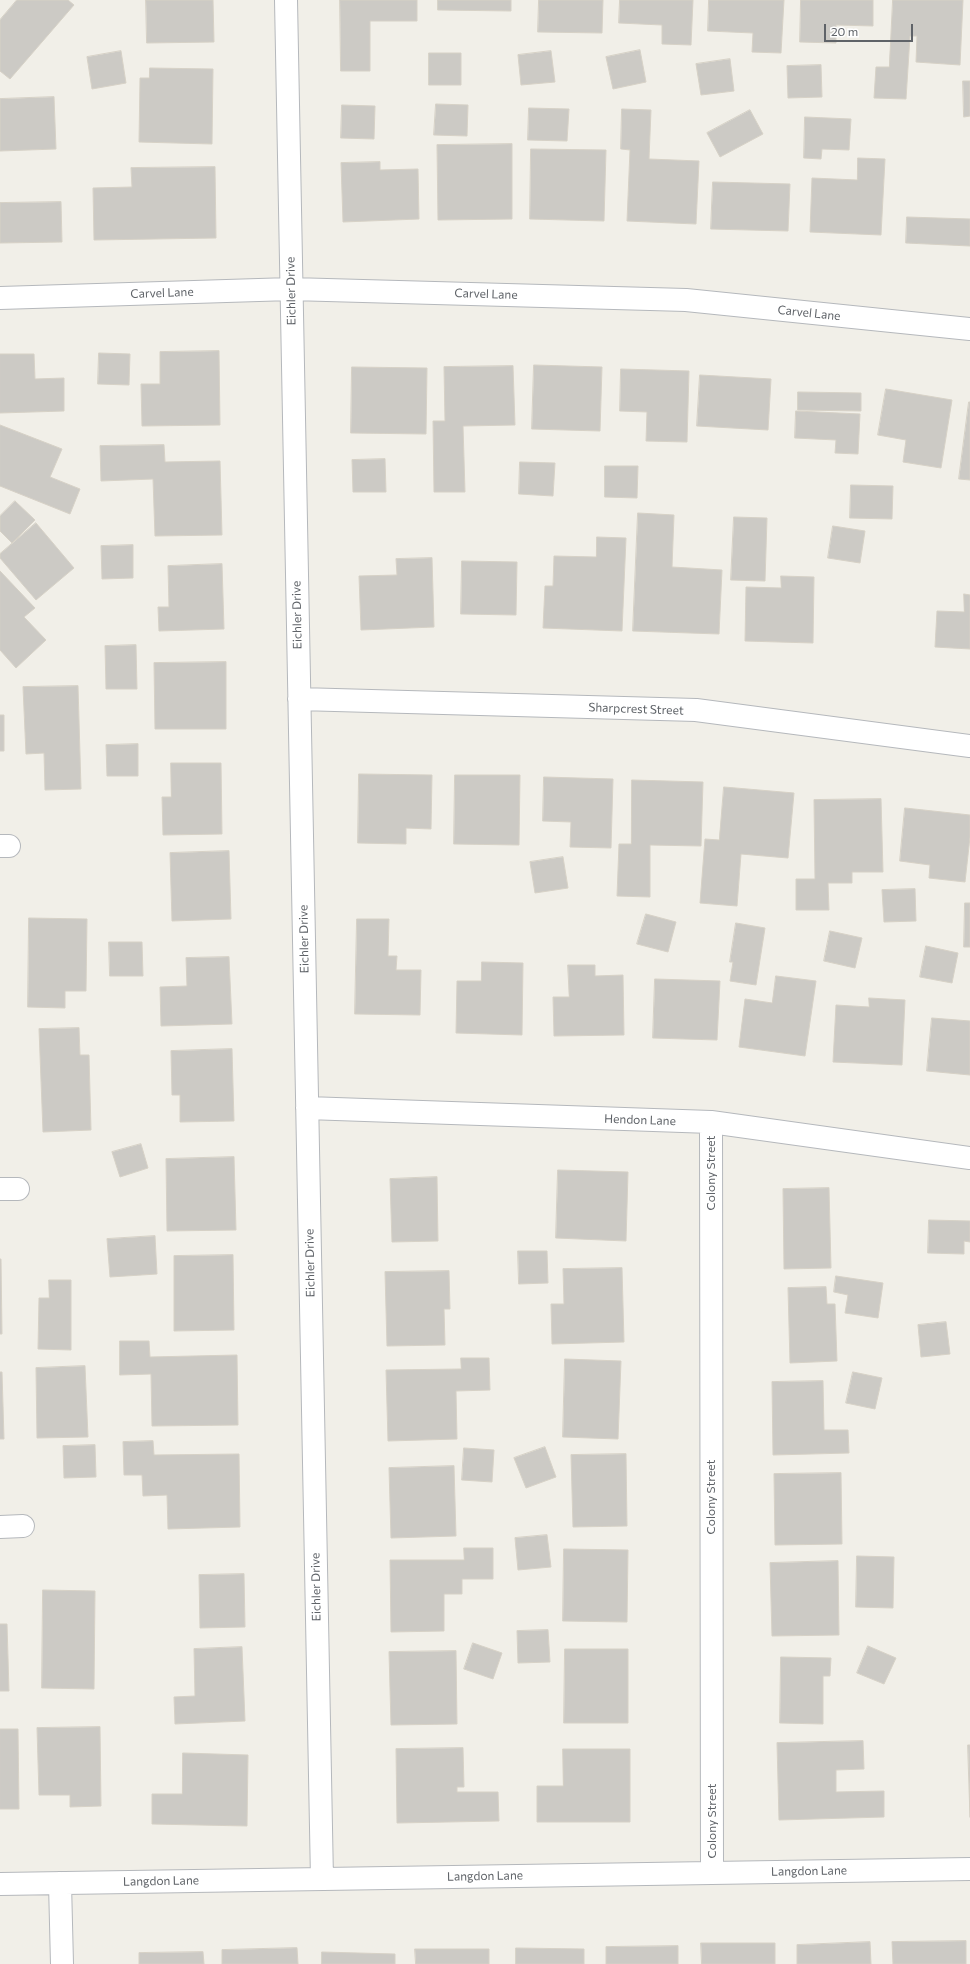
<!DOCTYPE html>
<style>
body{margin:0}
#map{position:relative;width:970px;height:1964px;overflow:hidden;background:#f1efe8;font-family:Commissioner,sans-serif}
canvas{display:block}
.scale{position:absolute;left:824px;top:24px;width:89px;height:18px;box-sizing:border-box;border:2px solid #5f6368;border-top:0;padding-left:5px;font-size:12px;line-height:14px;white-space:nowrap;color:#5f6368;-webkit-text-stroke:3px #fff;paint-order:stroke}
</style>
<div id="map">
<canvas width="970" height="1964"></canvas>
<div class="scale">20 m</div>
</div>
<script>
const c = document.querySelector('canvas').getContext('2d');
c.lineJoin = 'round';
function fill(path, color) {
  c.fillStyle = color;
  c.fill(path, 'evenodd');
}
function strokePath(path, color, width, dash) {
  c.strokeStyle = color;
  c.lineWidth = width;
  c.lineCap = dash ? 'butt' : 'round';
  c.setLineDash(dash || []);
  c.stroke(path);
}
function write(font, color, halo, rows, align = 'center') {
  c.font = font + ' Commissioner,sans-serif';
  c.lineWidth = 3;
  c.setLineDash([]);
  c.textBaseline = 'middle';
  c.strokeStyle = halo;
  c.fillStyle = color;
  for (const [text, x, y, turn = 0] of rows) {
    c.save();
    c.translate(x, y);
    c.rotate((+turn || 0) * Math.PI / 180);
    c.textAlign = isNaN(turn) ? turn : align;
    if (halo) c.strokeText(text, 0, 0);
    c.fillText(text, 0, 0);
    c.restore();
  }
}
const building = new Path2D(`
 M17,0H68L74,5L10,79L0,71V20Z
 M146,0H213L214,42L147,43Z
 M340,0H417V21H370V71H341Z
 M438,0H511V11L438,10Z
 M539,0H603L602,33L538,32Z
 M620,0H693L691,45L662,44V25L619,23Z
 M709,0H784L781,53L752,52L753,33L708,31Z
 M801,0H873V26L836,25V43L800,42Z
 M893,0H963L960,65L916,62L917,36H910L906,99L874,98L876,67H889Z
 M640,50L646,82L613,89L606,57Z
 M121,51L126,83L92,89L87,57Z
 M551,51L555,82L521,85L518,55Z
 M429,53H461V85H429Z
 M730,59L734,91L701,95L696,64Z
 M821,65L822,97L788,98L787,66Z
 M150,68L213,69L212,144L139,142L140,78H149Z
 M963,81H970V116L964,117Z
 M54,97L56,149L0,151V99Z
 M436,104L468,105L467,136L434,135Z
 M342,105L375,106L374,139L341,138Z
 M529,108L569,109L567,141L528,140Z
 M622,109L651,110L649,159L699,161L696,224L627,221L630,150L621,149Z
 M750,110L763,134L720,157L707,133Z
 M805,117L851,119L849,150L822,149L821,159L804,158Z
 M512,144V219L438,220L437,145Z
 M531,149L606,150L604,221L530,219Z
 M858,158L885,159L881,235L810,232L812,178L857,180Z
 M380,162V170L418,169L419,219L343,222L341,163Z
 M215,167L216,238L94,240L93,188L132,187L131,168Z
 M713,182L790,184L788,231L711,229Z
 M61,202L62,242L0,243V203Z
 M907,217L970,219V246L906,243Z
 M219,351L220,425L142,426L141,384H160V352Z
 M99,353L130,354L129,385L98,384Z
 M0,354H34L35,379L64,378V411L0,413Z
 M534,365L602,367L600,431L532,429Z
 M513,366L515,425L463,426L465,492H434L433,421H445L444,367Z
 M352,367L427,368L426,434L351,433Z
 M621,369L689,371L687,442L646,441L647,412L620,411Z
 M700,375L771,379L768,430L697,426Z
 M886,389L952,400L941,468L903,462L906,440L878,435Z
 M798,392L861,393V411L798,410Z
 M969,402H970V480L959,479Z
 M796,411L860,414L858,454L835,453L836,440L795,438Z
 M0,425L62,449L50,477L80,489L70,514L0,486Z
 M164,445L165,462L220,461L222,535L155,536L153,479L101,481L100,446Z
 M385,459L386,492H353L352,460Z
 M520,462L555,463L553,496L519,494Z
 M605,466H638L637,498L605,497Z
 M851,485L893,486L892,519L850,518Z
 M15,501L35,520L12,543L0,531V516Z
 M638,513L674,515L672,567L722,570L719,634L633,631Z
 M734,517L767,518L765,581L731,580Z
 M36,523L74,568L36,600L0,558V554Z
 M833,526L865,531L860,563L828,558Z
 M597,537L626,538L622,631L543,628L545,586H553L554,556L596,557Z
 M133,545V578L102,579L101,546Z
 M432,558L434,627L361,630L359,576L397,575L396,559Z
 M462,561L517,562L516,615L461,614Z
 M222,564L224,629L159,631L158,607H169L168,566Z
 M0,571L35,608L24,617L46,640L16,668L0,650Z
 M781,576L814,577L813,643L745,641L746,587L781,588Z
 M964,594L970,595V649L935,647L937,611L964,612Z
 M136,645L137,689H106L105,646Z
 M226,662V729H155L154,663Z
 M78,686L81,789L45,790L44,753L26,754L23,687Z
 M0,715H4V751H0Z
 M138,744V776H107L106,745Z
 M171,763H221L222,834L163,835L162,797H171Z
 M359,774L432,775L431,829L406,828V844L358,843Z
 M455,775H520L519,845L454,844Z
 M544,777L613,779L611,848L570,847L571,822L543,821Z
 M632,780L703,782L701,846L650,845V897L617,896L619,844H631Z
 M724,787L794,793L788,858L741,854L737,906L700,903L705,839L719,840Z
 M881,799L883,872H852V883H828L829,910H796V879H815L814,800Z
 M905,808L970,815V837L965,882L929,878L930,865L900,861Z
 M229,851L231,919L172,921L170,853Z
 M563,857L568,888L535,893L530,862Z
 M915,889L916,921L884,922L882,890Z
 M965,903H970V947H964Z
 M646,914L676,922L668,952L637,944Z
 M29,918L87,919L86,991H65V1008L28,1007Z
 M357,919H389L388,956H397L396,970H421L420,1015L355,1014Z
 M736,923L765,928L756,985L730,981L733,962H730Z
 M830,931L862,938L855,968L824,961Z
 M109,942H142L143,976H110Z
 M926,946L958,953L952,983L920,977Z
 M229,957L232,1024L161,1026L160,987L187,986L186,958Z
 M482,962L523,963L522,1035L456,1033L457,981H481Z
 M568,965H595V976L623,975L624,1035L554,1036L553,997H569Z
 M776,976L816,981L805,1056L739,1047L745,999L772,1003Z
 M655,979L720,981L717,1040L653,1038Z
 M869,998L905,1000L902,1065L833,1062L836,1005L869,1007Z
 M932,1018L970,1021V1075L927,1071Z
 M79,1028L80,1055H89L91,1130L43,1132L39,1029Z
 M232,1049L234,1121L180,1122V1095H172L171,1051Z
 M141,1144L148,1168L120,1177L112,1152Z
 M234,1157L236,1230L167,1231L166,1159Z
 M558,1170L628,1172L626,1241L556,1238Z
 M437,1177L438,1241L392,1242L390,1179Z
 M829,1188L831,1268L784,1269L783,1189Z
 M929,1220L970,1221V1242L964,1241V1254L928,1253Z
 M155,1236L157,1274L110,1277L107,1239Z
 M518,1251H547L548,1283L519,1284Z
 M233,1255L234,1330L174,1331V1256Z
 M0,1259H1L2,1334H0Z
 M622,1268L624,1342L552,1344L551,1304H564L563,1269Z
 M449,1271L450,1309H444L445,1345L387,1346L385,1272Z
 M836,1276L883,1283L878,1318L845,1313L848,1295L834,1292Z
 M49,1280H71V1350L38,1349L39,1298H49Z
 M826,1287L827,1304H835L837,1361L790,1363L788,1288Z
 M946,1322L950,1354L921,1357L918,1325Z
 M120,1341H149L150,1357L237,1355L238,1425L152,1426L151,1374L120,1375Z
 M461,1358H489L490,1390L456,1391L457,1439L388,1441L386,1370L461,1369Z
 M565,1359L621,1361L618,1439L563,1437Z
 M85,1366L88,1437L37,1438L36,1368Z
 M0,1372H2L4,1439H0Z
 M853,1372L882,1378L875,1409L846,1403Z
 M823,1381L824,1430H848L849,1453L773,1455L772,1382Z
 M153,1441L154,1455L239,1454L240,1527L168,1529L167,1495L143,1496L142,1475H124L123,1442Z
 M95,1445L96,1477L64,1478L63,1446Z
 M545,1447L556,1477L526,1488L514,1458Z
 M464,1448L494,1450L492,1482L462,1480Z
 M626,1454L627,1526L573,1527L571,1455Z
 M454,1466L456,1536L391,1538L389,1468Z
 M841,1473L842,1544L775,1545L774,1474Z
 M547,1535L551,1567L518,1570L515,1538Z
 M464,1548H493V1579H462V1594H444V1631L391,1632L390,1560H464Z
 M564,1549L628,1550L627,1622L563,1621Z
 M857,1556L894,1557L893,1608L856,1607Z
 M838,1561L839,1635L772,1636L770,1563Z
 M244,1574L245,1627L200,1628L199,1575Z
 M43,1590L95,1591L94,1689L42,1688Z
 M0,1624H7L9,1691H0Z
 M548,1630L550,1662L518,1663L517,1631Z
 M473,1643L502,1653L493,1679L464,1669Z
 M868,1646L896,1658L884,1684L857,1673Z
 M242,1647L245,1721L175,1724L174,1697L195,1696L194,1649Z
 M565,1649H628V1723H564Z
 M456,1651L457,1724L391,1725L389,1652Z
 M781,1657L831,1658L830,1676H823V1724L780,1723Z
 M100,1727L101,1806L70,1807V1795H39L37,1728Z
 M0,1729H18L19,1809H0Z
 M863,1741L864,1769L836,1770V1792L884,1791V1817L779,1820L777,1743Z
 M968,1745H970V1817Z
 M463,1748L464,1787H457V1792H498L499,1821L397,1823L396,1749Z
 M563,1749H630V1822H537V1786H563Z
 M183,1753L248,1755L247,1826L152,1824V1794H182Z
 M966,1941V1964H893L892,1942Z
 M870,1942L871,1964H797V1945Z
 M701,1943H775V1964H702Z
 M678,1946V1964H606V1947Z
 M297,1948L298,1964H222V1950Z
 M516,1948L584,1949V1964H516Z
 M415,1949H489V1964H416Z
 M203,1952L204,1964H139V1953Z
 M322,1952L395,1954V1964H322Z`);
fill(building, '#cccac5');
strokePath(building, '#d6d1c6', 1);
const minor = new Path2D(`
 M286,0L322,1879
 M0,298L291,289L686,300L970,329
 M299,699L696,710L970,746
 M0,846H9
 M307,1108L711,1122L970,1158
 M711,1122L712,1873
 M0,1189H18
 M0,1527L23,1526
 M60,1883L62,1964
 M0,1884L970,1869`);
strokePath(minor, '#b5b8bc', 24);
strokePath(minor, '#fff', 22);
write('12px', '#5f6368', '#fff', [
 ["Eichler Drive",291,291,-91],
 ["Carvel Lane",162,293,-2],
 ["Carvel Lane",486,294,2],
 ["Carvel Lane",809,313,6],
 ["Eichler Drive",297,615,-91],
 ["Sharpcrest Street",636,709,2],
 ["Eichler Drive",304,939,-91],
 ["Hendon Lane",640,1120,2],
 ["Colony Street",711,1173,-90],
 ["Eichler Drive",310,1263,-91],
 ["Colony Street",711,1497,-90],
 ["Eichler Drive",316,1587,-91],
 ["Colony Street",712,1821,-90],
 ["Langdon Lane",809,1871,-1],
 ["Langdon Lane",485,1876,-1],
 ["Langdon Lane",161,1881,-1]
]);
</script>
